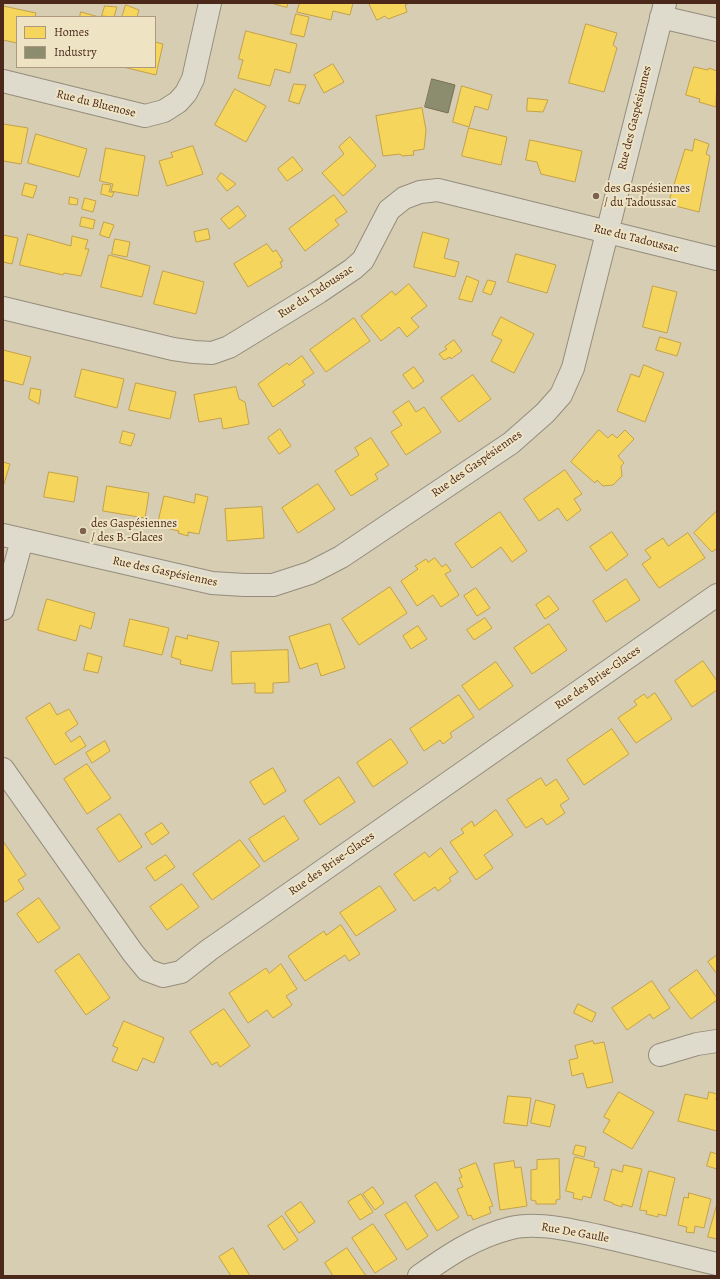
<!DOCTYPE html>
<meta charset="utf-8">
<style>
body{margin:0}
#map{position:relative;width:720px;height:1279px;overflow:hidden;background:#d6cdb3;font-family:Alegreya,serif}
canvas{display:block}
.frame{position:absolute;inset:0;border:4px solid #4b281a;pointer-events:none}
.legend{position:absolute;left:16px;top:16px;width:140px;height:52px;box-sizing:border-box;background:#eee4c4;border:1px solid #ad9980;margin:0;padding:5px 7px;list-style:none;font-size:12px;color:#4b281a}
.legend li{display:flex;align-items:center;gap:8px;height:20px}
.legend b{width:20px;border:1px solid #ad9980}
</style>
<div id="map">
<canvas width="720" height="1279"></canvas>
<div class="frame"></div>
<ul class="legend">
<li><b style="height:11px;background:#f6d55c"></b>Homes</li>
<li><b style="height:11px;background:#8c8c6e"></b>Industry</li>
</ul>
</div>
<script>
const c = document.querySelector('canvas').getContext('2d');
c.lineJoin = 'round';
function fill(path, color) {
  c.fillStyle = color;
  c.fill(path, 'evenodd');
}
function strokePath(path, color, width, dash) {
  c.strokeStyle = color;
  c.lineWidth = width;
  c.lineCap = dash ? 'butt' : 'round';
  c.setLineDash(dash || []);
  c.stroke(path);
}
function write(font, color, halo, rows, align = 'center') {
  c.font = font + ' Alegreya,serif';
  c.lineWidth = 4;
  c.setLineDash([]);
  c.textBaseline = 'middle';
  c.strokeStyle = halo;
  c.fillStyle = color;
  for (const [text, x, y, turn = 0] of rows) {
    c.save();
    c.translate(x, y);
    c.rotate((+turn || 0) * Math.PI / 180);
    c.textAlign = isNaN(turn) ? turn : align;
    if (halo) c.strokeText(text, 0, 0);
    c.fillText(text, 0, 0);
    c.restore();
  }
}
const homes = new Path2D(`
 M271,3H288L287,7Z
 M300,3H353L350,15L333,11L331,20L297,12Z
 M369,3H409L405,5L407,12L388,19L385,16L377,20Z
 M126,5L139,10L137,17H122Z
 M3,6L36,13L35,17H17V43L3,40Z
 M105,6L117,7L114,17L102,16Z
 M81,12L99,17H80Z
 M296,14L309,17L304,37L291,34Z
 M586,24L617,33L613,45L617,48L604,92L569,83Z
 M246,31L297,44L290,73L275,69L270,86L238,78L243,60L239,59Z
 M155,42L163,44L156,75L123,67H155Z
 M333,64L344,82L324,93L314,75Z
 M694,67L708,70L709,68L717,71L716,107L699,102L700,99L686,95Z
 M294,84L306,85L299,104L289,101Z
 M462,86L492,95L488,110L475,106L469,127L453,122Z
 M235,89L266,106L246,142L215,125Z
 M528,98L548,100L543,112L527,111Z
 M422,108L426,130L424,149L413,151L414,155L402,156L400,154L383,156L376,116Z
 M3,124L28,128L21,164L3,161Z
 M469,128L507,137L501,165L462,156Z
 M36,134L87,149L79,177L28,163Z
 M350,137L376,166L343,196L322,173L344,154L339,147Z
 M695,139L709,144L706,154L710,156L699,212L668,204L685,149L692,151Z
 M530,140L582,151L575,182L541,174L537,162L526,160Z
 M193,146L203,174L167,186L159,161L173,157L171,153Z
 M106,148L145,156L138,196L111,191L113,184L100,181Z
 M293,157L303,170L287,181L278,169Z
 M221,173L236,184L227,191L217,179Z
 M25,183L37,186L33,198L22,195Z
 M103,184L111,185L109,192H114L112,197L101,194Z
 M334,195L347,212L335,220L339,225L305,251L289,229Z
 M70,197L78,199L77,205L69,204Z
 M85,198L96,201L93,212L82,209Z
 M238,206L246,216L229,229L221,219Z
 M82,217L95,220L93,229L80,226Z
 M104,222L114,225L109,238L100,235Z
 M208,229L210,239L196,242L194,232Z
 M423,232L449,239L444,258L459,262L455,277L414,267Z
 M28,234L71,246L72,236L88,240L85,249H89L81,276L64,273L63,275L20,265Z
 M3,235L18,238L12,264L3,262Z
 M115,239L130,242L127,257L112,254Z
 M267,244L273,252L276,250L283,261L280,262L282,267L248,287L234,264Z
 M516,254L556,265L547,293L508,282Z
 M109,255L150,266L142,297L101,287Z
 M163,271L204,282L196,314L154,304Z
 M467,276L479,281L472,302L459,299Z
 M488,280L496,282L491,295L483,292Z
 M409,284L427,306L411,318L419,327L407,337L399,327L381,341L361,316L392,291L395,295Z
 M653,286L677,292L667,333L643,327Z
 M501,317L534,334L514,373L491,361L502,340L492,335Z
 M354,318L370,341L326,372L310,350Z
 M660,337L681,343L677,356L656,350Z
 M454,340L462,351L451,359L450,357L444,360L439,354L447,349L445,347Z
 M3,350L31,357L23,385L3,380Z
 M302,356L314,373L302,381L305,385L273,407L258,384L287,363L289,365Z
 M644,365L664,373L645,422L617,411L631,374L639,377Z
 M414,367L424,381L413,389L403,375Z
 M82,369L124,379L117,408L75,397Z
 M473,375L491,399L459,422L441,398Z
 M136,383L176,392L170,419L129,410Z
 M236,387L239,399L245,402L249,424L223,429L221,418L199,422L194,395Z
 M31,388L41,390L39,404L29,399Z
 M409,401L416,412L424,407L441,432L406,455L391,432L402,425L393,412Z
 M280,429L291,446L279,454L268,438Z
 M599,430L608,438L612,434L617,438L625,430L634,439L618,456L624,463L621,466L622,476L613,485L603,486L597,480L595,483L571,462Z
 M123,431L135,434L131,446L120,443Z
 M371,438L389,465L375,474L378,479L351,496L335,471L359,455L355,448Z
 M3,462L10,464L3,487Z
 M565,470L582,494L574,499L581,510L567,521L558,508L539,521L524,499Z
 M49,472L78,477L74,502L44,497Z
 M318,484L335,509L298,533L282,508Z
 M107,486L149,493L145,518L103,511Z
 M196,494L208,497L199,534L188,532V536L178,533L179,531L157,526L164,496L194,503Z
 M262,507L264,538L227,541L225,509Z
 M717,511V548L712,552L694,533Z
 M500,512L527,551L512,562L501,547L472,568L455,544Z
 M612,532L628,555L606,571L590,547Z
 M688,533L705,558L659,588L642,564L651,558L645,550L663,538L668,546Z
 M435,558L442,567L446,564L451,571L445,574L459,595L441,607L433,595L417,606L401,581L418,569L415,566L426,559L428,562Z
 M626,579L640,600L606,622L593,601Z
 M390,587L407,613L359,645L342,619Z
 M476,588L490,608L477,616L464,596Z
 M549,596L559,609L545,619L536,605Z
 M47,599L95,613L91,629L80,625L76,641L38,630Z
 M485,618L492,628L474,640L467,630Z
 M130,619L169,628L162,655L124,646Z
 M330,624L345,668L321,676L317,663L300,669L289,637Z
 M549,624L567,650L532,674L514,648Z
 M418,626L427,639L411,649L403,636Z
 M188,635L219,642L212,671L180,664L181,660L171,657L176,636L187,639Z
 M288,650L289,682L273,683V693H255V683L232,684L231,652Z
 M88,653L102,657L98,673L84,670Z
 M703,661L717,681V690L692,707L675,681Z
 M496,662L513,686L479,710L462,686Z
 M655,693L672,719L636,743L618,718L637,705L634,701L644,694L647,698Z
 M459,695L474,717L450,733L452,737L443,744L440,740L424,751L410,729Z
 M50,703L57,715L69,709L78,724L65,733L71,742L80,736L86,746L55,765L26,718Z
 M612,729L629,754L584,785L567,760Z
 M391,739L408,763L373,787L357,763Z
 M105,741L110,751L92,763L86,753Z
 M87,764L111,798L87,814L64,779Z
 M273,768L286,791L264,805L250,782Z
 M339,777L355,802L320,825L304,801Z
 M541,778L546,786L556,779L569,799L560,805L565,813L547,825L542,818L526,828L507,800Z
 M496,810L513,835L484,855L493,868L476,880L450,842L464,833L461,829L472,821L474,826Z
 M120,814L142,847L119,862L97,829Z
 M284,816L299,839L264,862L249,839Z
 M162,823L169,833L152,845L145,834Z
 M240,840L260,866L212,900L193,874Z
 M3,841L26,875L18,880L24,889L5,902L3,899Z
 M441,848L458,872L449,878L451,881L438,891L435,887L414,901L394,874L425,852L429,857Z
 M166,855L175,867L155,881L146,868Z
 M182,884L199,907L167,930L150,907Z
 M380,886L396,910L356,936L340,913Z
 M39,898L60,928L38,943L17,914Z
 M341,925L360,954L349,961L345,955L305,981L288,956L324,931L326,935Z
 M79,954L110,998L86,1015L55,971Z
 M717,955V974L708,962Z
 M281,964L297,989L286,996L292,1005L273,1018L267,1010L248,1023L229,993L266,968L269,973Z
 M697,970L717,998V1000L691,1019L669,990Z
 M652,981L670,1008L653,1019L650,1014L627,1030L612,1008Z
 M578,1004L596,1013L592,1022L574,1013Z
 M224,1009L250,1046L220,1067L217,1062L212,1065L190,1032Z
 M124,1021L164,1038L154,1063L143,1058L137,1071L112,1061L118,1048L113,1046Z
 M593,1041L594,1044L604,1042L613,1082L587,1088L583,1073L572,1076L569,1060L578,1058L575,1046Z
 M619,1092L654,1112L632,1149L603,1132L610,1120L604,1117Z
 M709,1092L717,1094L716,1100H717V1131L678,1121L685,1094L707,1099Z
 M508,1096L531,1098L527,1126L504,1123Z
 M536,1100L555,1105L550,1127L531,1123Z
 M576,1145L586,1147L584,1157L573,1154Z
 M711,1152L717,1154V1169L707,1166Z
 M575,1157L595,1162L594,1167L599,1168L591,1198L583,1196L582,1200L573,1198L574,1193L566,1191Z
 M559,1159L560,1199L556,1200V1204H536V1201L531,1200V1170L537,1169V1160Z
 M514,1161L515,1168L521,1167L527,1206L500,1210L494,1164Z
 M476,1163L493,1206L489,1207L491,1213L473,1220L471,1215L468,1216L457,1189L463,1187L459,1178L462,1177L459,1170Z
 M624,1165L642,1169L632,1207L622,1204V1207L613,1204V1203L604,1200L612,1169L622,1172Z
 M649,1171L675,1178L666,1216L658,1214V1217L646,1214L647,1211L640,1210Z
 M436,1182L459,1217L437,1231L415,1196Z
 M373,1187L384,1203L375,1210L363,1194Z
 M689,1193L711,1199L704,1228L695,1226L694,1233L686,1232L687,1227L678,1225L684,1197L688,1198Z
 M361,1194L373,1212L360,1220L348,1202Z
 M301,1202L315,1222L299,1233L285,1213Z
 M406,1202L428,1236L407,1250L385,1215Z
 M717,1204V1239L708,1237Z
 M282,1216L298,1240L284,1250L268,1226Z
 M373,1224L397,1259L375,1273L352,1238Z
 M233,1248L250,1276H231L219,1257Z
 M347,1248L366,1276H333L325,1263Z`);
fill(homes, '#f6d55c');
strokePath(homes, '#c3a148', 1);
const industry = new Path2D(`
 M432,79L455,85L448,113L425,107Z`);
fill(industry, '#8c8c6e');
strokePath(industry, '#786e55', 1);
const street = new Path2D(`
 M661,17L717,30
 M3,81L145,116L164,111L178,102L186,93L193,79L210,3
 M3,308L173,349L194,352L212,353L229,347L319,292L353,269L363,260L389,210L404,198L420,192L438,190L717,259
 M3,535L212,583L244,585H273L310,573L341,557L511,443L545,413L561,395L573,368L665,3
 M3,609L22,540
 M3,769L133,953L147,970L163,976L181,972L209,950L717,595
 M660,1055L697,1044L717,1041
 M419,1276C449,1255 475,1237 511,1228C542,1220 593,1235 625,1242C656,1249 686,1257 717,1264`);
strokePath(street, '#958c7b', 24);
strokePath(street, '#dedbcd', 22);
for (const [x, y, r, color] of [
 [596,196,4,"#7c6250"],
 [83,531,4,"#7c6250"]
]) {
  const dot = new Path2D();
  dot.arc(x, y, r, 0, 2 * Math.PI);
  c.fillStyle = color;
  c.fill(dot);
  strokePath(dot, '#eee4c4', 1.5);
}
write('12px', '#4b281a', '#eee4c4', [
 ["Rue du Bluenose",96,104,14],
 ["Rue des Gaspésiennes",635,118,-76],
 ["Rue du Tadoussac",636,239,14],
 ["Rue du Tadoussac",316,292,-33],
 ["Rue des Gaspésiennes",477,464,-35],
 ["Rue des Gaspésiennes",165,572,12],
 ["Rue des Brise-Glaces",598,678,-35],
 ["Rue des Brise-Glaces",332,864,-35],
 ["Rue De Gaulle",575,1233,10]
]);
write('12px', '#4b281a', '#eee4c4', [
 ["des Gaspésiennes",604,189],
 ["/ du Tadoussac",604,203],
 ["des Gaspésiennes",91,524],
 ["/ des B.-Glaces",91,538]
], 'left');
</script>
